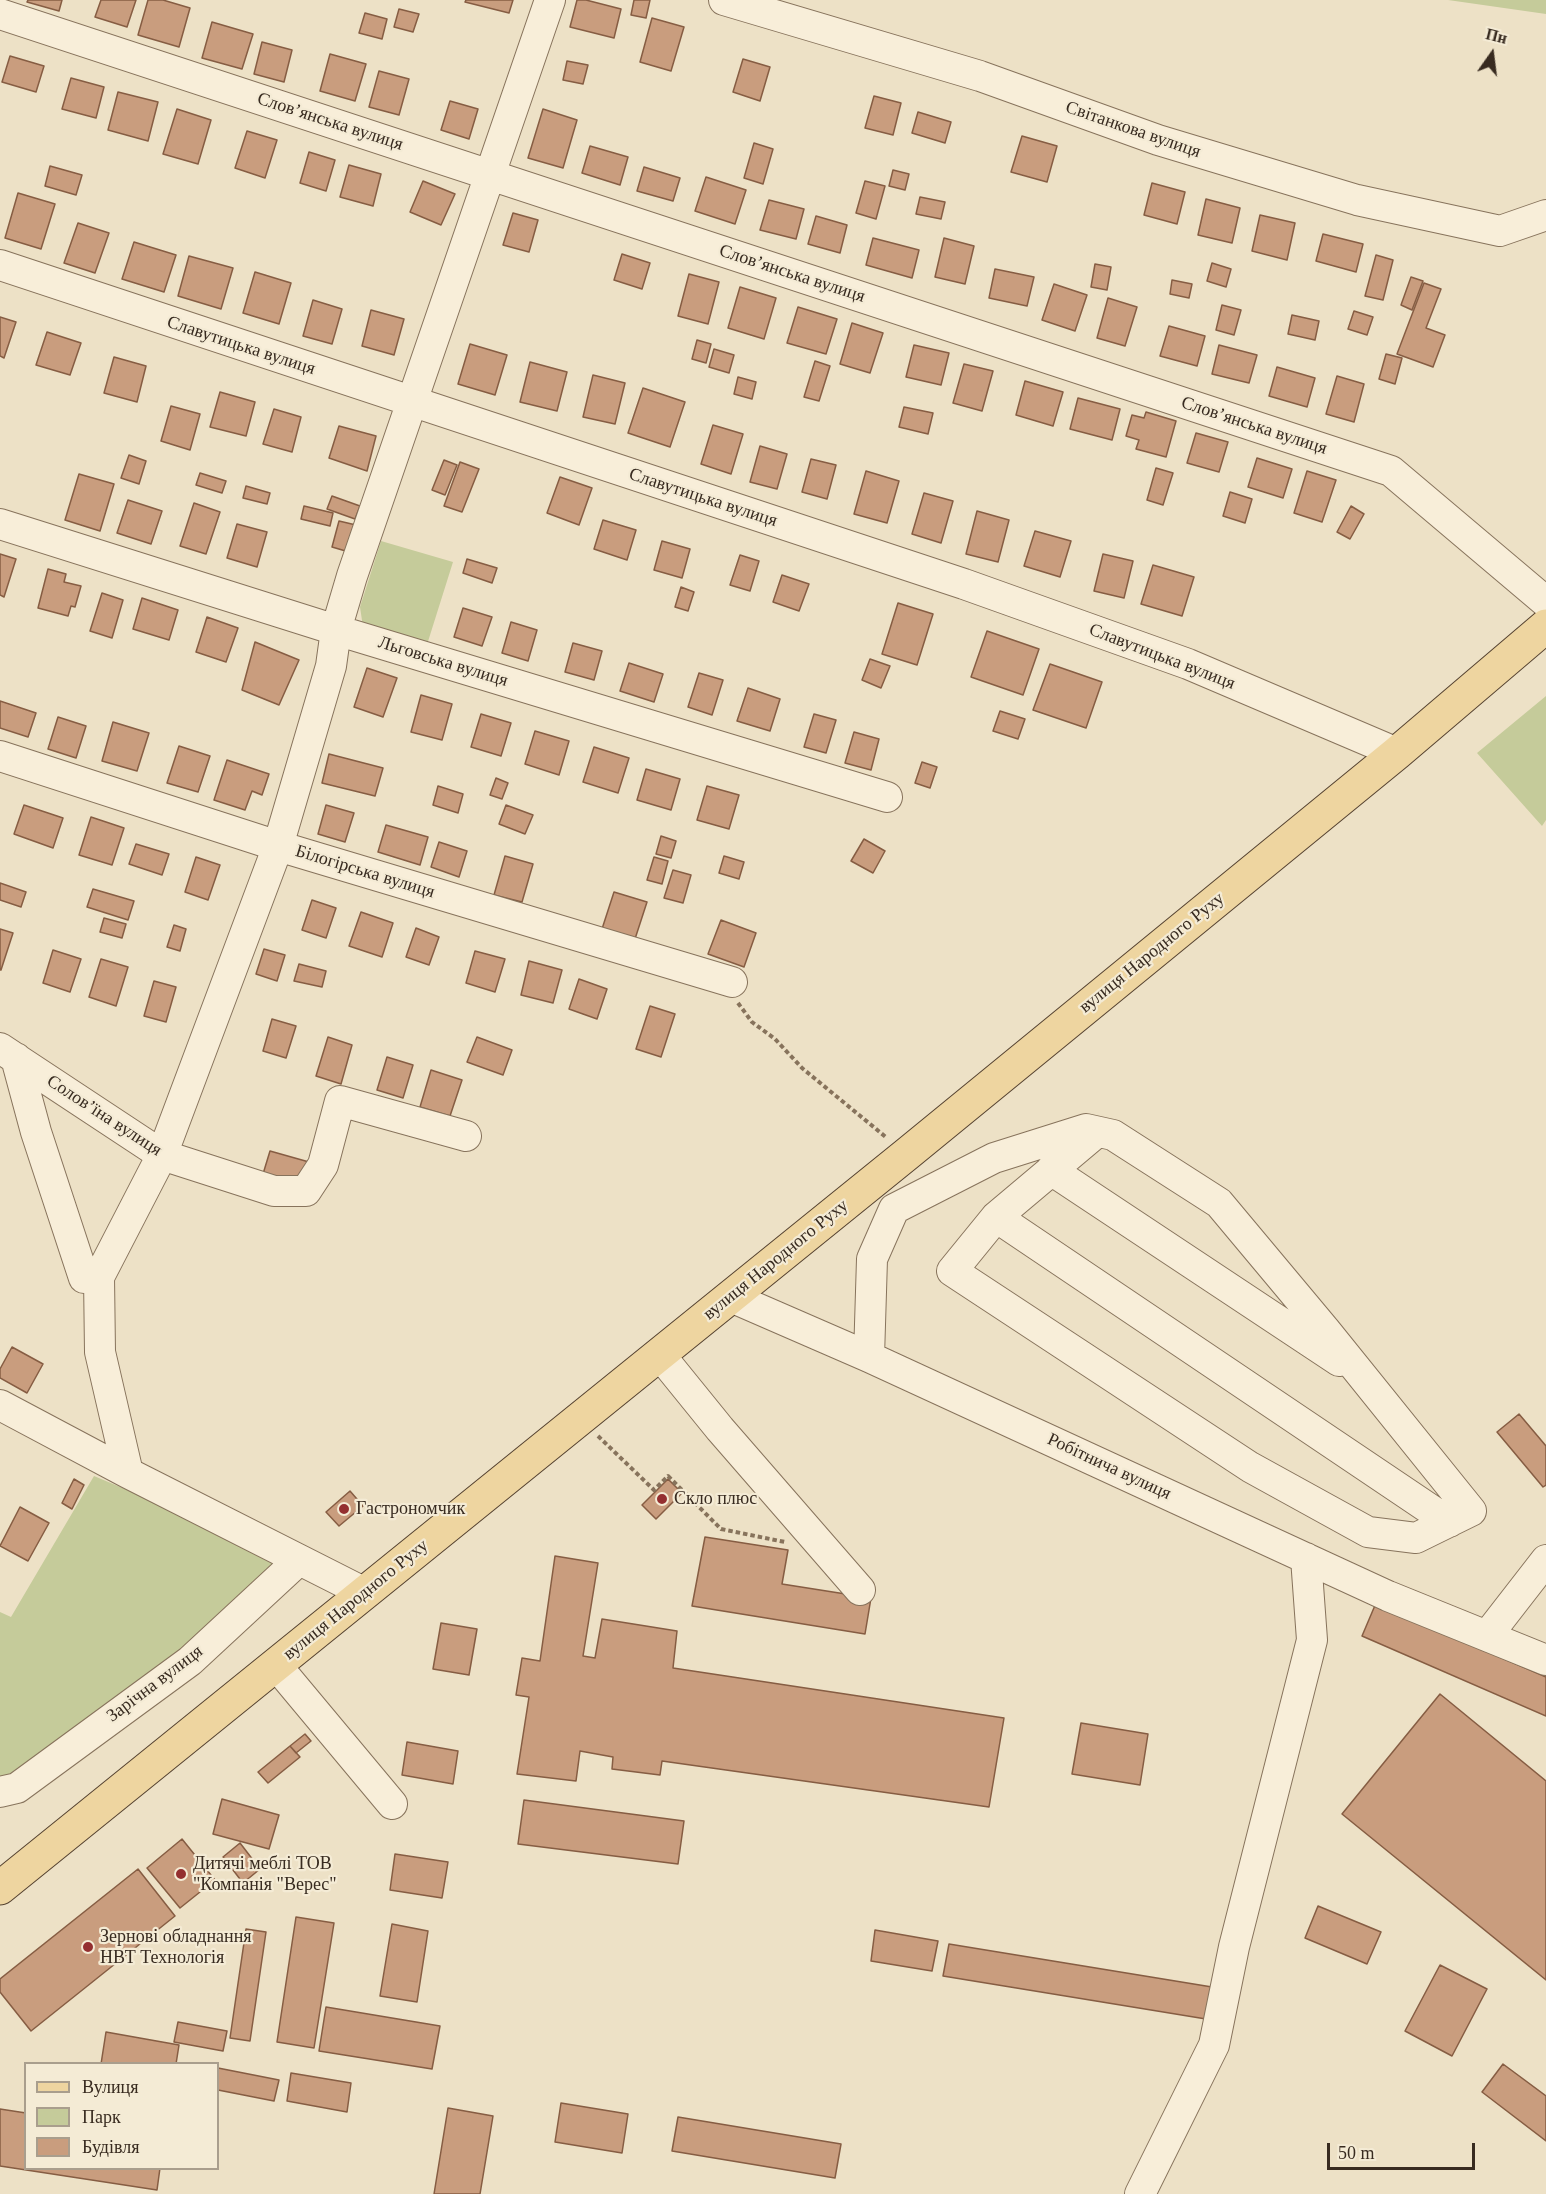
<!DOCTYPE html>
<meta charset="utf-8">
<style>
body{margin:0}
#map{position:relative;width:1546px;height:2194px;overflow:hidden;background:#ede1c6;font-family:Georgia,serif}
canvas{display:block}
.legend{position:absolute;left:24px;top:2062px;width:195px;height:108px;box-sizing:border-box;background:#f4ebd5;border:2px solid #a99e8d;margin:0;padding:8px 10px;list-style:none;font-size:18px;color:#382b20}
.legend li{display:flex;align-items:center;gap:12px;height:30px}
.legend b{width:30px;border:2px solid #a99e8d}
.north{position:absolute;left:1462px;top:24px;width:60px;height:60px;-webkit-text-stroke:4px #f4ebd5;paint-order:stroke;rotate:14deg;font-size:16px;font-weight:700;line-height:24px;text-align:center;color:#382b20}
.north::after{content:'';display:block;margin:auto;width:21px;height:27px;background:#382b20;clip-path:polygon(50% 0,100% 100%,50% 72%,0 100%)}
.scale{position:absolute;left:1327px;top:2143px;width:148px;height:27px;box-sizing:border-box;border:3px solid #382b20;border-top:0;padding-left:8px;font-size:18px;line-height:21px;white-space:nowrap;color:#382b20;-webkit-text-stroke:4px #f4ebd5;paint-order:stroke}
</style>
<div id="map">
<canvas width="1546" height="2194"></canvas>
<ul class="legend">
<li><b style="height:8px;background:#eed5a0"></b>Вулиця</li>
<li><b style="height:16px;background:#c5cb9a"></b>Парк</li>
<li><b style="height:16px;background:#c99d7e"></b>Будівля</li>
</ul>
<div class="north">Пн</div>
<div class="scale">50 m</div>
</div>
<script>
const c = document.querySelector('canvas').getContext('2d');
c.lineJoin = 'round';
function fill(path, color) {
  c.fillStyle = color;
  c.fill(path, 'evenodd');
}
function strokePath(path, color, width, dash) {
  c.strokeStyle = color;
  c.lineWidth = width;
  c.lineCap = dash ? 'butt' : 'round';
  c.setLineDash(dash || []);
  c.stroke(path);
}
function write(font, color, halo, rows, align = 'center') {
  c.font = font + ' Georgia,serif';
  c.lineWidth = 4.5;
  c.setLineDash([]);
  c.textBaseline = 'middle';
  c.strokeStyle = halo;
  c.fillStyle = color;
  for (const [text, x, y, turn = 0] of rows) {
    c.save();
    c.translate(x, y);
    c.rotate((+turn || 0) * Math.PI / 180);
    c.textAlign = isNaN(turn) ? turn : align;
    if (halo) c.strokeText(text, 0, 0);
    c.fillText(text, 0, 0);
    c.restore();
  }
}
fill(new Path2D(`
 M1448,0H1546V14Z
 M381,541L453,562L425,651L363,627L360,607Z
 M1546,696V820L1542,826L1477,753Z
 M94,1476L246,1540L284,1565L160,1672L0,1782V1612L11,1617Z`), '#c5cb9a');
const building = new Path2D(`
 M28,0H62L59,11L27,2Z
 M101,0H136L127,27L95,17Z
 M148,0H163L190,8L179,47L138,35Z
 M466,0H513L509,13L465,2Z
 M577,0H586L621,9L614,38L570,27Z
 M634,0H650L646,18L631,15Z
 M399,9L419,14L413,32L394,27Z
 M365,13L387,19L382,39L359,33Z
 M652,18L684,27L671,71L640,62Z
 M212,22L253,34L242,69L202,58Z
 M262,42L292,50L284,82L254,74Z
 M330,54L366,64L355,101L320,91Z
 M10,56L44,66L36,92L2,82Z
 M743,59L770,67L760,101L733,92Z
 M567,61L588,65L583,84L563,80Z
 M379,71L409,79L399,115L369,107Z
 M71,78L104,87L96,118L62,109Z
 M118,92L158,102L148,141L108,130Z
 M874,96L901,103L893,135L865,128Z
 M450,101L478,109L469,139L441,130Z
 M177,109L211,120L198,164L163,154Z
 M543,109L577,120L563,168L528,158Z
 M918,112L951,122L945,143L912,133Z
 M247,131L277,140L265,178L235,168Z
 M1022,136L1057,146L1047,182L1011,172Z
 M754,143L773,149L763,184L744,178Z
 M590,146L628,157L620,185L582,173Z
 M309,152L335,160L326,191L300,183Z
 M349,165L381,174L373,206L340,197Z
 M50,166L82,175L76,195L45,186Z
 M644,167L680,178L673,201L637,191Z
 M893,170L909,174L905,190L889,186Z
 M706,177L746,190L735,224L695,211Z
 M423,181L455,194L441,225L410,212Z
 M865,181L885,186L876,219L856,213Z
 M1152,183L1185,192L1177,224L1144,215Z
 M18,193L55,204L41,249L5,238Z
 M920,197L945,202L941,219L916,214Z
 M1206,199L1240,208L1232,243L1198,235Z
 M769,200L804,209L796,239L760,230Z
 M513,213L538,220L529,252L503,245Z
 M1260,215L1295,223L1287,260L1252,251Z
 M816,216L847,225L840,253L808,244Z
 M78,223L109,233L95,273L64,263Z
 M1323,234L1363,244L1356,272L1316,261Z
 M873,238L919,250L912,278L866,265Z
 M944,238L974,246L965,284L935,277Z
 M134,242L176,255L164,292L122,279Z
 M622,254L650,263L642,289L614,280Z
 M1376,255L1393,260L1383,300L1365,296Z
 M189,256L233,268L221,309L178,296Z
 M1212,263L1231,269L1226,287L1207,281Z
 M1095,264L1111,267L1107,290L1091,287Z
 M995,269L1034,277L1027,306L989,298Z
 M255,272L291,283L279,324L243,313Z
 M689,274L719,282L708,324L678,316Z
 M1411,277L1423,281L1412,310L1401,305Z
 M1172,280L1192,284L1189,298L1170,294Z
 M1424,283L1441,289L1426,328L1445,335L1433,367L1397,354Z
 M1054,284L1087,295L1075,331L1042,320Z
 M740,287L776,298L764,339L728,328Z
 M1108,298L1137,307L1125,346L1097,338Z
 M313,300L342,309L332,344L303,336Z
 M1222,305L1241,310L1234,335L1216,330Z
 M798,307L837,319L826,354L787,343Z
 M371,310L404,319L394,355L362,346Z
 M1354,311L1373,317L1367,335L1348,329Z
 M1292,315L1319,321L1315,340L1288,334Z
 M0,317L16,322L4,358L0,356Z
 M852,323L883,333L870,373L840,364Z
 M1169,326L1205,336L1197,366L1160,356Z
 M47,332L81,343L70,375L36,365Z
 M697,340L711,344L706,363L692,359Z
 M470,344L507,355L495,395L458,384Z
 M914,345L949,353L941,385L906,377Z
 M1219,345L1257,355L1249,383L1212,374Z
 M714,349L734,355L729,373L709,367Z
 M1386,354L1402,358L1395,384L1379,379Z
 M114,357L146,366L137,402L104,393Z
 M815,361L830,366L819,401L804,397Z
 M530,362L567,372L557,411L520,402Z
 M964,364L993,371L982,411L953,403Z
 M1277,367L1315,378L1307,407L1269,396Z
 M593,375L625,383L615,424L583,417Z
 M1337,376L1364,384L1354,422L1326,414Z
 M738,377L756,382L752,399L734,394Z
 M1025,381L1063,392L1053,426L1016,415Z
 M643,388L685,402L670,447L628,433Z
 M220,392L255,402L246,436L210,427Z
 M1078,398L1120,409L1112,440L1070,429Z
 M171,406L200,414L190,450L161,441Z
 M904,407L933,413L928,434L899,427Z
 M274,409L301,417L292,452L263,444Z
 M1146,412L1176,421L1166,457L1136,449L1139,440L1126,436L1132,415L1144,418Z
 M713,425L743,434L731,474L701,464Z
 M339,426L376,436L367,471L329,458Z
 M1196,433L1228,442L1219,472L1187,463Z
 M760,446L787,454L777,489L750,482Z
 M129,455L146,461L139,484L121,478Z
 M1257,458L1292,469L1283,498L1248,487Z
 M811,459L836,465L827,499L802,492Z
 M444,460L457,465L445,495L432,490Z
 M460,462L479,469L462,512L444,506Z
 M1156,468L1173,473L1163,505L1147,500Z
 M866,471L899,481L887,523L854,514Z
 M1307,471L1336,480L1322,522L1294,513Z
 M200,473L226,481L222,493L196,485Z
 M79,474L114,484L100,531L65,520Z
 M560,477L592,488L579,525L547,513Z
 M246,486L270,493L267,504L243,498Z
 M1230,492L1252,499L1245,523L1223,516Z
 M924,493L953,501L941,543L912,534Z
 M332,496L360,506L355,519L327,509Z
 M128,500L162,511L151,544L117,533Z
 M194,503L220,512L206,554L180,546Z
 M304,506L333,513L330,526L301,519Z
 M1351,506L1364,514L1350,539L1337,532Z
 M977,511L1009,520L998,562L966,554Z
 M603,520L636,530L627,560L594,549Z
 M339,521L356,525L349,552L332,547Z
 M237,524L267,532L257,567L227,558Z
 M1035,531L1071,541L1060,577L1024,566Z
 M662,541L690,549L682,578L654,570Z
 M0,554L16,559L4,597L0,595Z
 M1103,554L1133,561L1124,598L1094,591Z
 M740,555L759,561L750,591L730,585Z
 M467,559L497,568L492,583L463,573Z
 M1153,565L1194,577L1182,616L1141,604Z
 M48,569L66,574L64,582L81,586L75,607L71,606L68,616L38,608Z
 M782,575L809,584L799,611L773,602Z
 M681,587L694,592L688,611L675,607Z
 M102,593L123,600L112,638L90,631Z
 M142,598L178,610L169,640L133,629Z
 M898,603L933,614L917,665L882,654Z
 M463,608L492,617L482,646L454,637Z
 M207,617L238,628L226,662L196,652Z
 M511,622L537,630L528,661L502,653Z
 M987,631L1039,649L1023,695L971,677Z
 M255,642L299,660L279,705L242,690Z
 M573,643L602,651L594,680L565,672Z
 M870,659L890,666L881,688L862,680Z
 M629,663L663,674L654,702L620,691Z
 M1050,664L1102,682L1086,728L1033,710Z
 M367,668L397,678L383,717L354,707Z
 M699,673L723,680L712,715L688,707Z
 M748,688L780,699L770,731L737,721Z
 M421,695L452,704L442,740L411,732Z
 M0,701L36,713L28,737L0,728Z
 M1000,711L1025,719L1018,739L993,731Z
 M481,714L511,723L501,756L471,747Z
 M814,714L836,720L826,753L804,747Z
 M58,717L86,726L76,758L48,749Z
 M113,722L149,733L137,771L102,761Z
 M535,731L569,741L559,775L525,764Z
 M854,732L879,739L871,770L845,763Z
 M179,746L210,756L198,792L167,783Z
 M594,747L629,758L618,793L583,782Z
 M329,754L383,768L375,796L322,783Z
 M227,760L269,774L262,795L252,791L245,810L214,800Z
 M922,762L937,767L930,788L915,783Z
 M646,769L680,779L671,810L637,800Z
 M496,778L508,783L502,799L490,795Z
 M438,786L463,794L458,813L433,805Z
 M707,786L739,795L729,829L697,820Z
 M24,805L63,818L53,848L14,834Z
 M326,805L354,813L345,842L318,834Z
 M506,805L533,815L525,834L499,824Z
 M91,817L124,828L112,865L79,855Z
 M386,825L428,837L420,865L378,852Z
 M661,836L676,841L671,858L656,854Z
 M864,839L885,851L873,873L851,861Z
 M439,842L467,851L459,877L431,867Z
 M136,844L169,854L162,875L129,864Z
 M505,856L533,864L522,902L494,895Z
 M724,856L744,862L739,879L719,873Z
 M196,857L220,865L208,900L185,892Z
 M654,857L668,861L662,884L647,880Z
 M673,870L691,875L683,903L664,898Z
 M0,883L26,892L21,907L0,900Z
 M93,889L134,901L128,920L87,907Z
 M614,892L647,902L634,942L601,932Z
 M312,900L336,908L326,938L302,930Z
 M361,912L393,923L382,957L349,946Z
 M104,918L126,924L122,938L100,932Z
 M721,920L756,933L744,967L708,954Z
 M174,925L186,929L180,951L167,947Z
 M416,928L439,937L429,965L406,957Z
 M0,929L13,933L1,970H0Z
 M264,949L285,955L277,981L256,974Z
 M53,950L81,959L70,992L43,983Z
 M475,951L505,959L495,992L466,983Z
 M101,959L128,967L116,1006L89,997Z
 M529,961L562,970L553,1003L521,995Z
 M299,964L326,971L322,987L294,981Z
 M579,979L607,989L597,1019L569,1009Z
 M154,981L176,987L166,1022L144,1016Z
 M650,1006L675,1014L661,1057L636,1049Z
 M272,1019L296,1026L286,1058L263,1051Z
 M328,1037L352,1045L341,1084L316,1076Z
 M477,1037L512,1050L503,1075L467,1062Z
 M387,1057L413,1065L403,1098L377,1090Z
 M431,1070L462,1080L450,1116L420,1107Z
 M270,1151L309,1162L302,1185L263,1174Z
 M12,1347L43,1364L27,1393L0,1378V1369Z
 M1519,1414L1546,1446V1485L1543,1487L1497,1432Z
 M74,1479L84,1485L72,1509L62,1503Z
 M668,1479L682,1493L656,1519L642,1505Z
 M350,1491L363,1506L339,1526L326,1512Z
 M20,1507L49,1523L28,1561L0,1546Z
 M705,1537L788,1550L782,1584L871,1598L865,1634L692,1606Z
 M555,1556L598,1563L583,1656L595,1658L602,1619L677,1631L673,1668L1004,1718L989,1807L662,1761L660,1775L612,1769L613,1757L580,1751L576,1781L517,1774L529,1697L516,1695L522,1658L540,1661Z
 M1376,1603L1546,1677V1716L1362,1636Z
 M441,1623L477,1629L469,1675L433,1669Z
 M1440,1694L1546,1781V1980L1342,1814Z
 M1081,1723L1148,1734L1140,1785L1072,1774Z
 M305,1734L311,1741L296,1753L290,1746Z
 M407,1742L458,1751L453,1784L402,1775Z
 M290,1746L300,1757L268,1783L258,1772Z
 M222,1799L279,1815L269,1849L213,1834Z
 M524,1800L684,1821L678,1864L518,1844Z
 M182,1839L215,1880L180,1908L147,1868Z
 M240,1843L260,1869L243,1883L223,1857Z
 M395,1854L448,1862L442,1898L390,1890Z
 M138,1869L175,1916L31,2031L0,1992V1979Z
 M1318,1906L1381,1932L1367,1964L1305,1938Z
 M296,1917L334,1923L314,2048L277,2042Z
 M392,1924L428,1931L417,2002L380,1996Z
 M246,1929L266,1932L250,2041L230,2038Z
 M875,1930L938,1941L932,1971L871,1961Z
 M949,1944L1212,1987L1206,2019L943,1976Z
 M1440,1965L1487,1989L1452,2056L1405,2031Z
 M326,2007L440,2026L432,2069L319,2051Z
 M178,2022L227,2031L223,2051L174,2042Z
 M106,2032L179,2045L176,2064H101Z
 M1503,2064L1546,2096V2141L1482,2092Z
 M218,2068L279,2080L274,2101L218,2090Z
 M291,2073L351,2083L347,2112L287,2101Z
 M561,2103L628,2114L622,2153L555,2142Z
 M448,2108L493,2116L480,2194H434Z
 M0,2109L26,2113V2168H160L157,2190L0,2166Z
 M678,2117L841,2144L835,2178L672,2151Z`);
fill(building, '#c99d7e');
strokePath(building, '#865d43', 1.5);
const minor = new Path2D(`
 M724,0L980,76L1158,140L1357,200L1500,231L1546,215
 M0,14L1391,471L1546,602
 M0,265L964,584L1188,664L1397,753
 M0,524L336,630L887,797
 M0,756L278,846L732,982
 M0,1048L162,1155L274,1191H306L323,1165L340,1101L466,1136
 M16,1058L36,1132L84,1278L99,1277
 M1051,1170L1339,1361
 M996,1217L1449,1522
 M731,1297L869,1357L1388,1596L1546,1660
 M660,1355L720,1429L860,1590
 M869,1357L872,1259L894,1209L994,1158L1086,1129L1113,1135L1219,1203L1326,1331L1471,1511L1416,1538L1368,1532L1250,1467L952,1271L996,1217L1097,1132
 M0,1405L128,1473L365,1593
 M128,1473L100,1352L99,1277L162,1155L278,846L331,666L336,630L352,576L550,0
 M1487,1636L1546,1560
 M276,1665L392,1804
 M0,1792L17,1788L190,1661L299,1560
 M1140,2194L1214,2045L1234,1947L1312,1640L1306,1558`);
const major = new Path2D(`
 M0,1888L907,1154L1397,753L1546,626`);
strokePath(minor, '#87735c', 32);
strokePath(major, '#554230', 35);
strokePath(new Path2D(`
 M738,1003L752,1022L775,1039L802,1068L887,1138
 M598,1436L654,1490L668,1476L721,1529L785,1542`), '#87735c', 4, [4.5, 3]);
strokePath(minor, '#f8eed9', 30);
strokePath(major, '#eed5a0', 33);
for (const [x, y, r, color] of [
 [662,1499,6,"#942f30"],
 [344,1509,6,"#942f30"],
 [181,1874,6,"#942f30"],
 [88,1947,6,"#942f30"]
]) {
  const dot = new Path2D();
  dot.arc(x, y, r, 0, 2 * Math.PI);
  c.fillStyle = color;
  c.fill(dot);
  strokePath(dot, '#f4ebd5', 2);
}
write('18px', '#382b20', '#f4ebd5', [
 ["Словʼянська вулиця",330,122,18],
 ["Світанкова вулиця",1133,130,19],
 ["Словʼянська вулиця",792,274,18],
 ["Славутицька вулиця",241,346,18],
 ["Словʼянська вулиця",1254,426,18],
 ["Славутицька вулиця",703,498,18],
 ["Славутицька вулиця",1162,657,21],
 ["Льговська вулиця",443,662,17],
 ["Білогірська вулиця",365,872,17],
 ["вулиця Народного Руху",1152,953,-39],
 ["Соловʼїна вулиця",104,1116,33],
 ["вулиця Народного Руху",776,1260,-39],
 ["Робітнича вулиця",1109,1467,25],
 ["вулиця Народного Руху",356,1600,-39],
 ["Зарічна вулиця",155,1684,-37]
]);
write('18px', '#382b20', '#f4ebd5', [
 ["Скло плюс",674,1499],
 ["Гастрономчик",356,1509],
 ["Дитячі меблі ТОВ",193,1864],
 ["\"Компанія \"Верес\"",193,1885],
 ["Зернові обладнання",100,1937],
 ["НВТ Технологія",100,1958]
], 'left');
</script>
